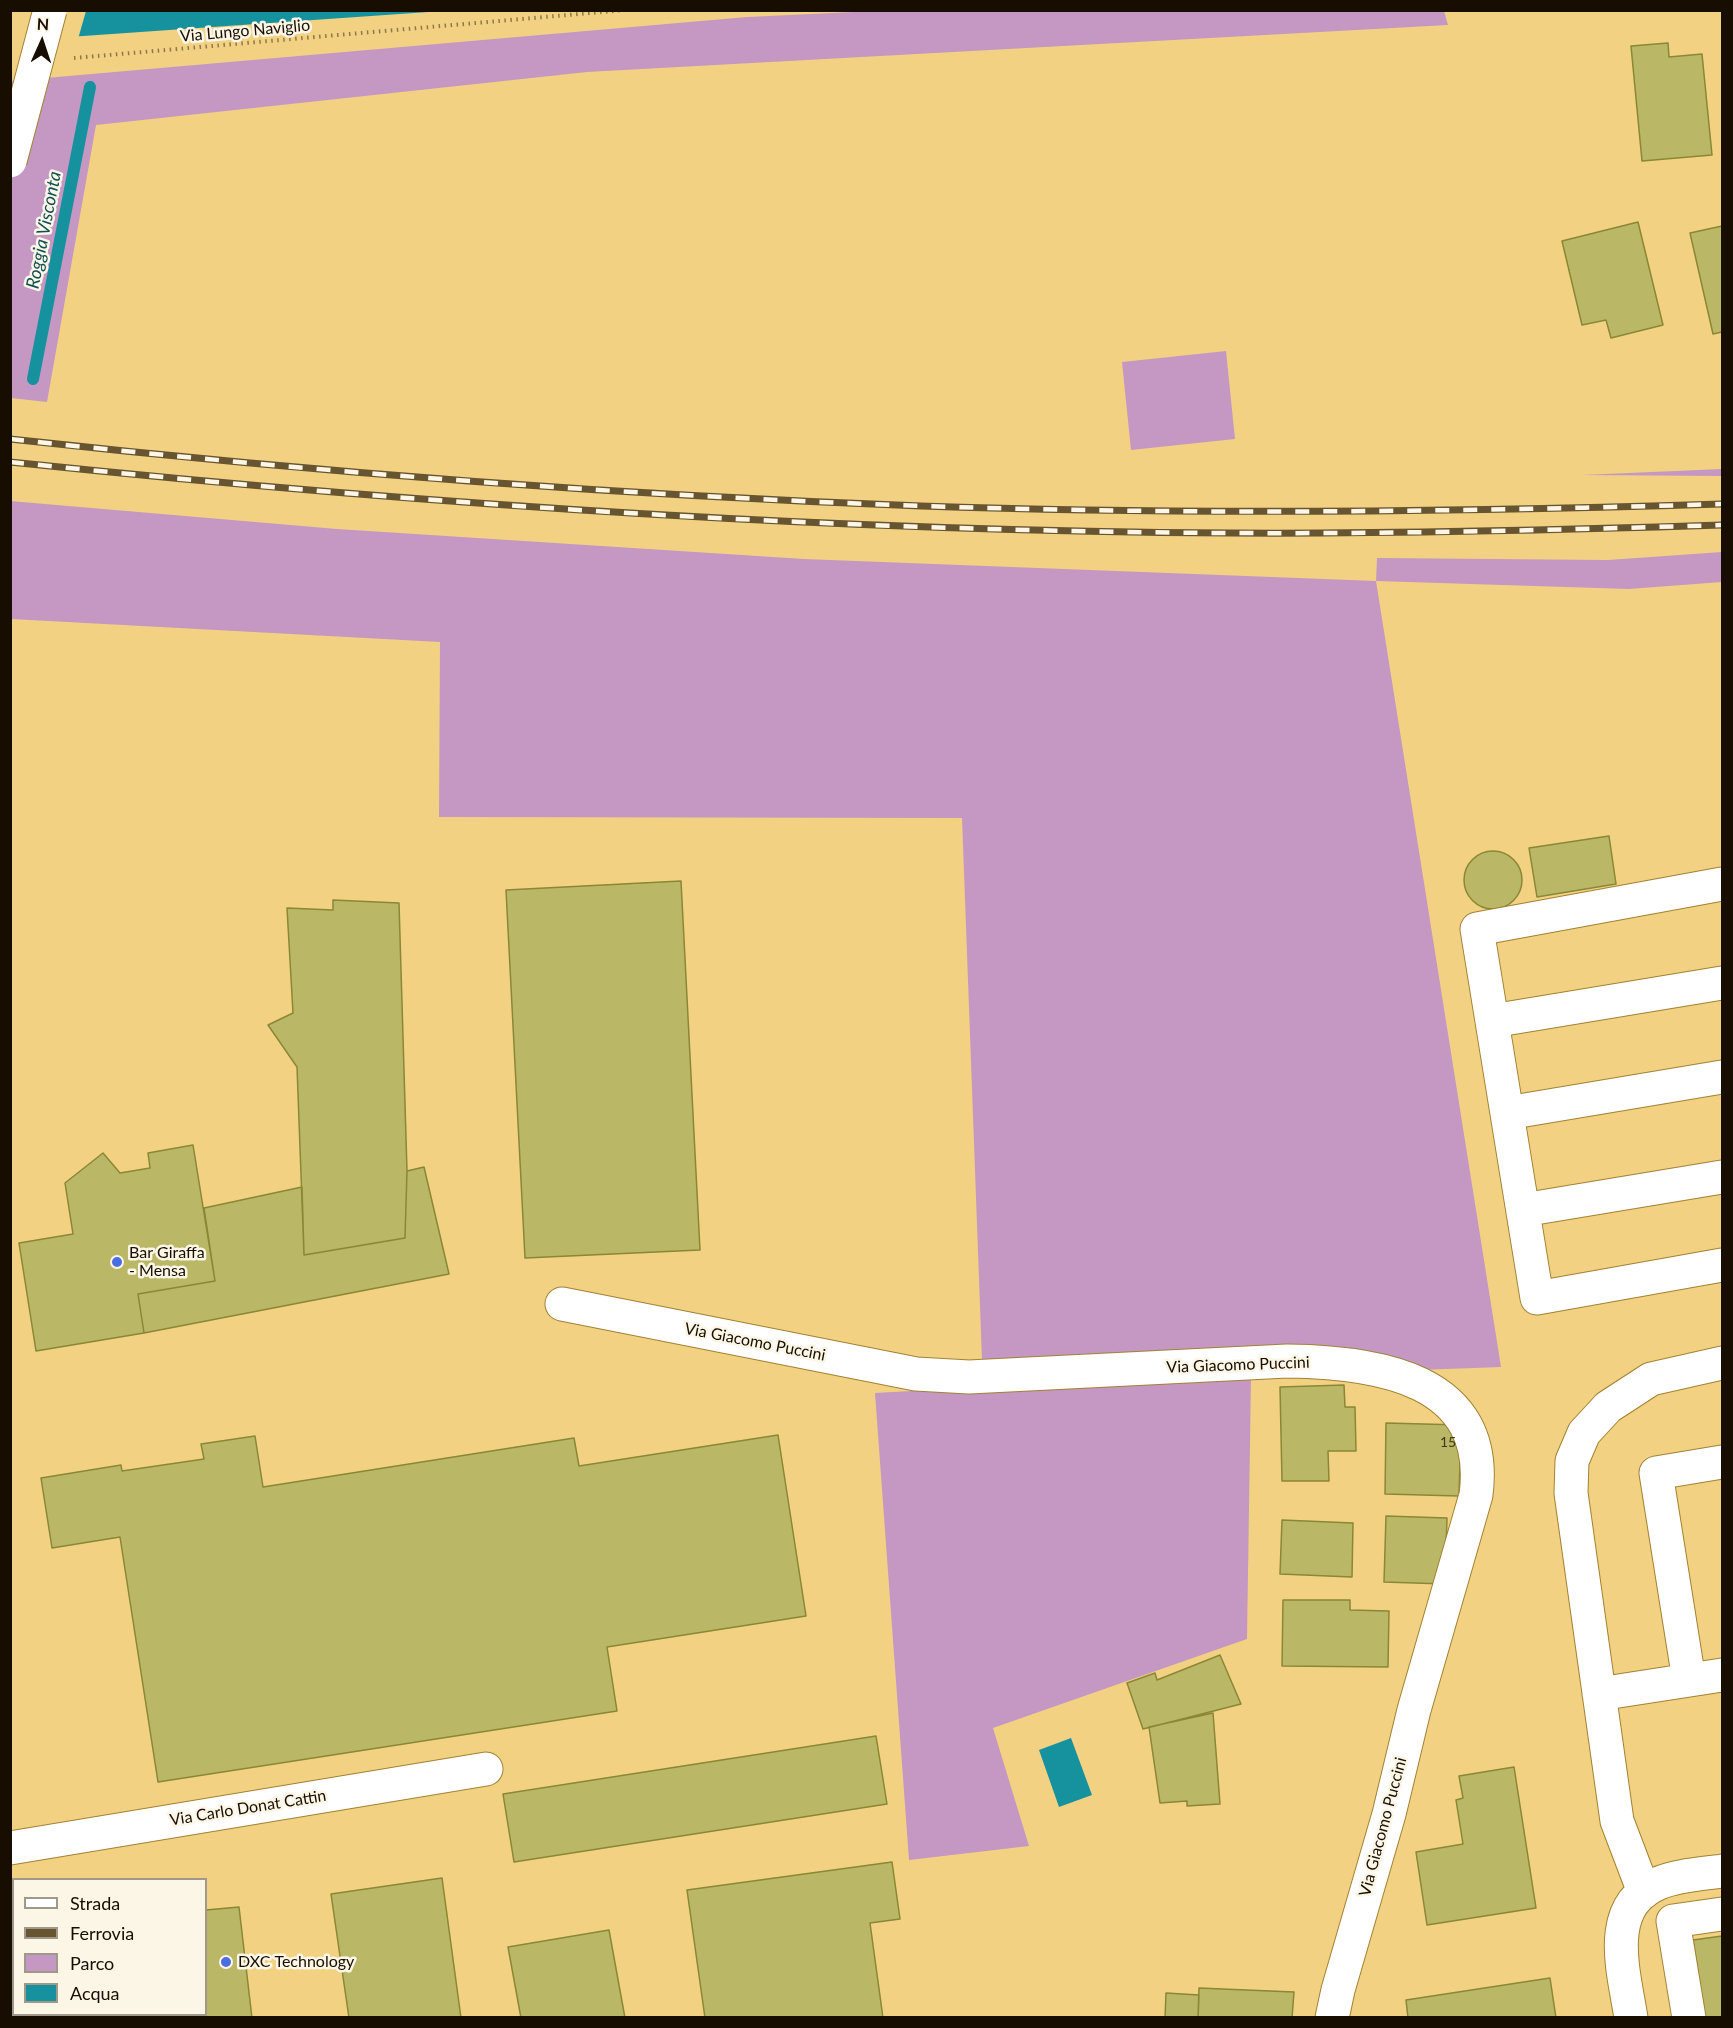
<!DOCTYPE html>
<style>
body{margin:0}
#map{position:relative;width:1733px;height:2028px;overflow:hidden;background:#f3d183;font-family:Lato,sans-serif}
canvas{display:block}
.frame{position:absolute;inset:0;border:12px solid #170d00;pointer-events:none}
.legend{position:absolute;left:12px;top:1878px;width:195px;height:138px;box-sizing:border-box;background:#fcf6e7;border:2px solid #a0998b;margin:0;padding:8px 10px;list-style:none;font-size:18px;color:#170d00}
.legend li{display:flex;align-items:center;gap:12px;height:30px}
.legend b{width:30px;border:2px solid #a0998b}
.north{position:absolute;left:12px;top:12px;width:60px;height:60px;-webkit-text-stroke:4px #fcf6e7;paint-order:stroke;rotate:3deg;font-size:16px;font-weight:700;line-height:24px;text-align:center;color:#170d00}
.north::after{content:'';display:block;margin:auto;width:21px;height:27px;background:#170d00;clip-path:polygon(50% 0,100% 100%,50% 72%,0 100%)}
</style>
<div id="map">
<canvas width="1733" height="2028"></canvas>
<div class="frame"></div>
<ul class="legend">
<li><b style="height:8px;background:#fff"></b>Strada</li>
<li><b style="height:8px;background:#675430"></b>Ferrovia</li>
<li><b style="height:16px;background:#c498c3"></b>Parco</li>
<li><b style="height:16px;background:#16919e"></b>Acqua</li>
</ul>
<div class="north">N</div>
</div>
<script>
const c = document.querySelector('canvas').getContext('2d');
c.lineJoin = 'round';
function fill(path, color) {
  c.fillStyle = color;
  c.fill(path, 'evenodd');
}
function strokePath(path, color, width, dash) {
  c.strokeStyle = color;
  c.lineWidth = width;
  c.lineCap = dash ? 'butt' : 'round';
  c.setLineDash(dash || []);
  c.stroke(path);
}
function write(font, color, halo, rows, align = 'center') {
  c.font = font + ' Lato,sans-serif';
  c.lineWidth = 5;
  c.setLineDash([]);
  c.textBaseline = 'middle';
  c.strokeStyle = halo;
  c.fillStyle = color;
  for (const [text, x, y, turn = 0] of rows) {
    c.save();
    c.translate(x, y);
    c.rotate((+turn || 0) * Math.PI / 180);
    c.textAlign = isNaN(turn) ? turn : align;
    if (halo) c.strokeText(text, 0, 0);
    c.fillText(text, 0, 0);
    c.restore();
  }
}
fill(new Path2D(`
 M896,10L1444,11L1448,25L587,72L96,125L47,402L11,398V81L747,17Z
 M1226,351L1235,439L1131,450L1122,362Z
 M1722,469V476L1582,475Z
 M10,501L337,529L804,559L1376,581L1377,558L1608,560L1722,552V582L1629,589L1376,581L1501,1367L1251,1376L1247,1639L993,1728L1029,1846L909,1860L875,1393L983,1387L962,818L439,817L440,642L11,619Z`), '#c498c3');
fill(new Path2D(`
 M11,11H443L11,41Z
 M1071,1738L1092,1795L1059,1807L1039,1750Z`), '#16919e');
fill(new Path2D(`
 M11,11H86L78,39L10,44Z`), '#f3d183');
strokePath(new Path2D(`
 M33,379L90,87`), '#16919e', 12);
const building = new Path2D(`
 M1668,43L1669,57L1702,54L1712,155L1642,161L1631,46Z
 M1638,222L1663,325L1611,338L1606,320L1582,325L1562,241Z
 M1722,226V332L1713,334L1690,233Z
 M1609,836L1616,884L1537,897L1529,848Z
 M1464 880a29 29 0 1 1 58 0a29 29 0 1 1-58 0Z
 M681,881L700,1250L525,1258L506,890Z
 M333,900L399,903L407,1171L405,1238L304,1255L297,1067L268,1025L293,1013L287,908L333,910Z
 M193,1145L215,1281L138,1294L144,1333L36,1351L19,1243L73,1234L65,1183L103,1153L120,1173L150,1168L148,1153Z
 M424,1167L449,1274L144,1333L138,1294L215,1281L204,1208L302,1187L304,1255L405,1238L407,1171Z
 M1344,1385L1345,1407H1355L1356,1451H1328L1329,1481H1282L1280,1387Z
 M1386,1423L1461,1425L1459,1496L1385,1494Z
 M778,1435L806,1616L607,1647L617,1711L158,1782L120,1537L52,1548L41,1478L121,1465L122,1471L204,1459L201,1444L255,1436L263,1487L574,1438L579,1466Z
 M1386,1516L1447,1518L1445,1584L1384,1582Z
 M1282,1520L1353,1523L1352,1577L1280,1574Z
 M1283,1600H1350V1610L1389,1611L1388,1667L1282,1666Z
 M1220,1655L1241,1704L1143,1729L1127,1683L1155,1673L1157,1680Z
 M1213,1713L1220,1804L1187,1806V1801L1160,1803L1149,1727Z
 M876,1736L887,1804L514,1862L503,1794Z
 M1514,1767L1536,1908L1427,1925L1416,1852L1463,1844L1456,1800L1463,1798L1459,1776Z
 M892,1862L900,1919L870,1923L883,2018H705L687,1890Z
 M442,1878L461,2018H349L331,1894Z
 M239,1907L252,2018H114V2014H206V1910Z
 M609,1930L625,2018H521L508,1947Z
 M1722,1936V2018H1705L1693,1940Z
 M1550,1978L1556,2018H1408L1406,2000Z
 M1199,1988L1294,1992L1292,2018H1198Z
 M1166,1993L1199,1995L1198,2018H1165Z`);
fill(building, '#bab766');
strokePath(building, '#8a8735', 1.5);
const minor = new Path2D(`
 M1722,884L1477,929L1537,1298L1722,1265
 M1492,1021L1722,983
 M1507,1113L1722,1077
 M1523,1210L1722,1177
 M562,1304L916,1374L969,1377L1287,1361C1377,1362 1491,1378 1476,1495L1414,1710L1389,1814L1338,1990L1332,2018
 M1689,1680L1656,1473L1722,1462
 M1599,1694L1722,1675
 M10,1848L486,1769
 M1644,1892L1617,1821L1571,1493L1572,1461L1584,1433L1608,1407L1651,1379L1722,1363
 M1631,2018C1624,1972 1603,1906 1659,1883C1679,1875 1702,1874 1722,1871
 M1689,2018L1673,1921L1722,1914`);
strokePath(minor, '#a28233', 35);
strokePath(new Path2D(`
 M74,58L625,10`), '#8f7848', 4, [1.5, 4.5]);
strokePath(minor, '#fff', 33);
const rail = new Path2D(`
 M10,439C313,472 617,495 921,506C1188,515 1455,512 1722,504
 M10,462C416,504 824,531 1231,533C1395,534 1559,530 1722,525`);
strokePath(rail, '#675430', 7);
strokePath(rail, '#fcf6e7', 4.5, [14]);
const majorBridge = new Path2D(`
 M10,161L50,10`);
strokePath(majorBridge, '#a28233', 35, []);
strokePath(majorBridge, '#fff', 33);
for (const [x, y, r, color] of [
 [117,1262,6,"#486ee1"],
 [226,1962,6,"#486ee1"]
]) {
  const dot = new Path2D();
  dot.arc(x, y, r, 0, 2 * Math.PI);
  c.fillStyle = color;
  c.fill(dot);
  strokePath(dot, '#fcf6e7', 2);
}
write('14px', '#40381a', null, [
 ["15",1448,1442]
]);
write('16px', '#170d00', '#fcf6e7', [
 ["Via Lungo Naviglio",245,31,-5],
 ["Via Giacomo Puccini",755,1342,11],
 ["Via Giacomo Puccini",1238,1365,-2],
 ["Via Carlo Donat Cattin",248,1808,-9],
 ["Via Giacomo Puccini",1383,1827,-75]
]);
write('16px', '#170d00', '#fcf6e7', [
 ["Bar Giraffa",129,1253],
 ["- Mensa",129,1271],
 ["DXC Technology",238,1962]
], 'left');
write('italic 18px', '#0f4f56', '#fcf6e7', [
 ["Roggia Visconta",44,230,-79]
]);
</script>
